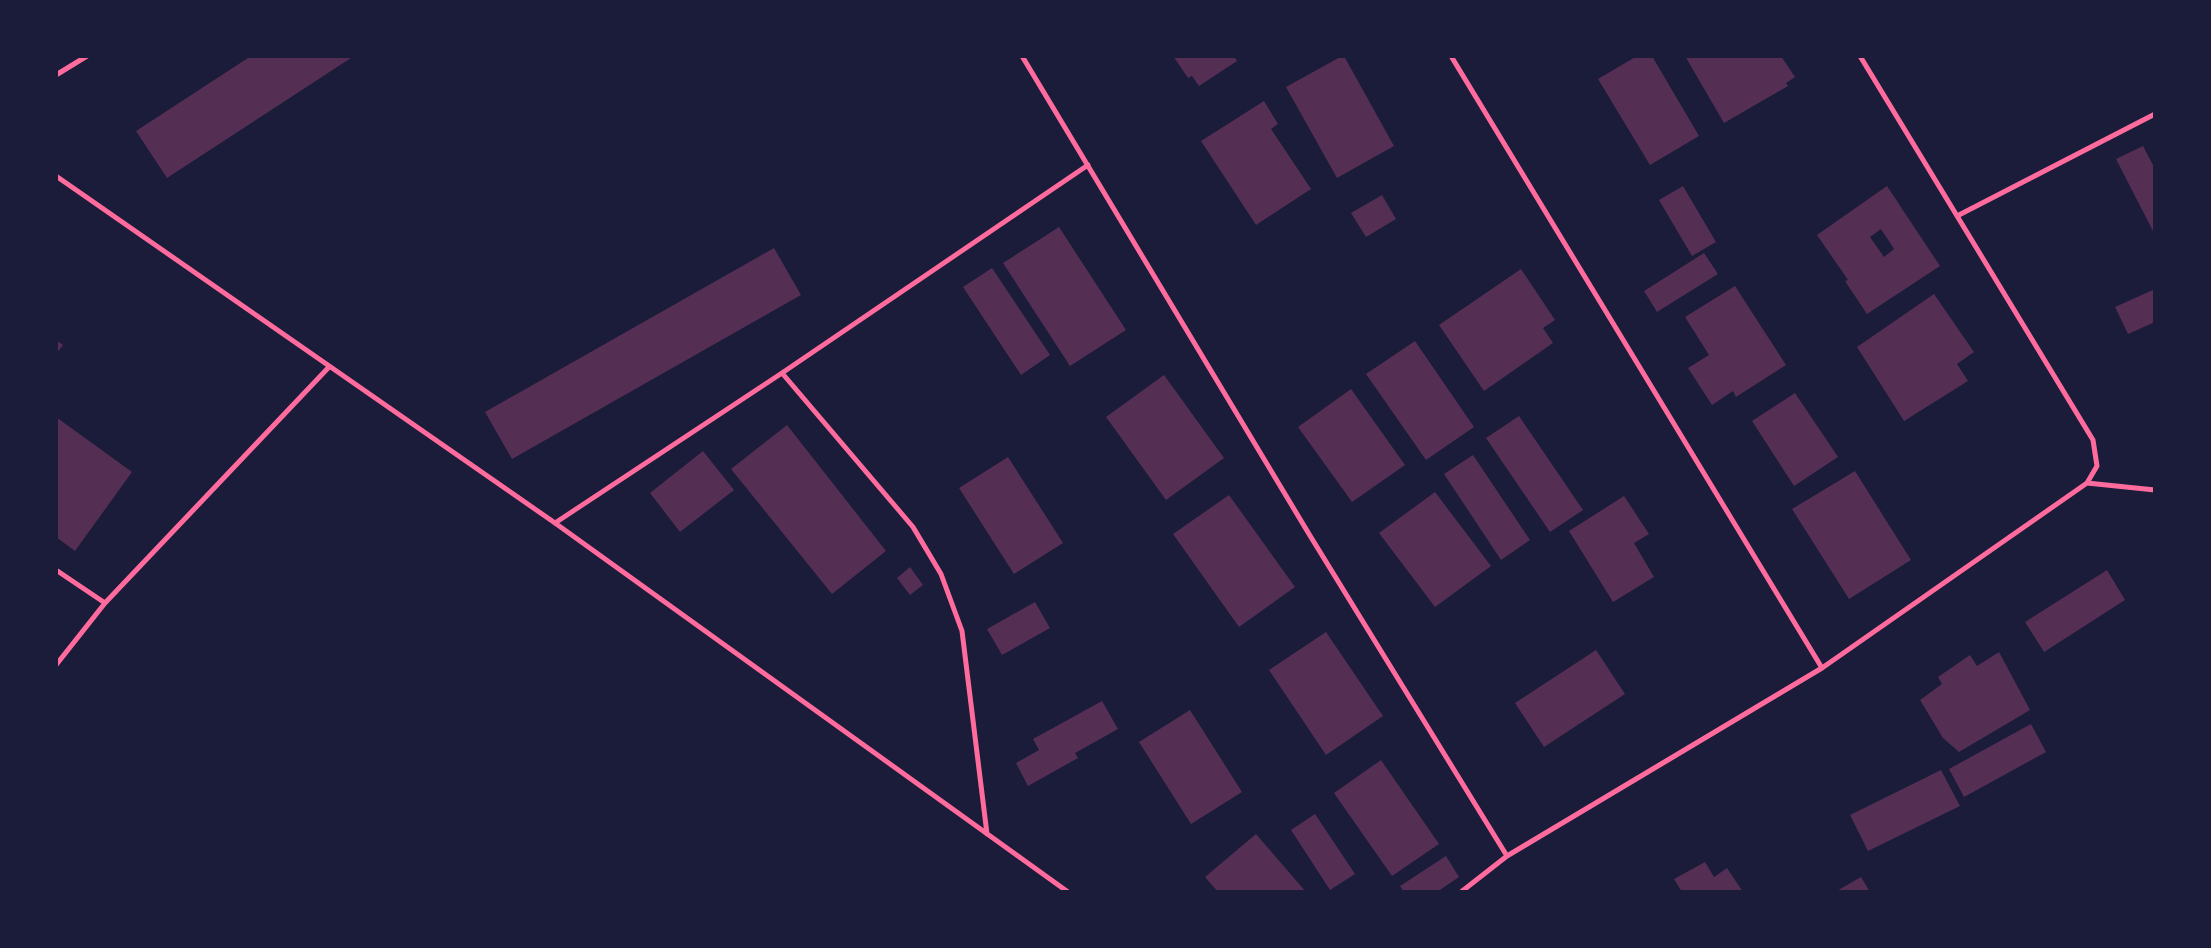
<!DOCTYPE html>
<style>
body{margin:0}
#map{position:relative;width:2211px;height:948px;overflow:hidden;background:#1b1b3a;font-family:"Open Sans",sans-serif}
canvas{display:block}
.frame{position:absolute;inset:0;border:58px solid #1b1b3a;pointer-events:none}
</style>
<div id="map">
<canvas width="2211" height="948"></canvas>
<div class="frame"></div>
</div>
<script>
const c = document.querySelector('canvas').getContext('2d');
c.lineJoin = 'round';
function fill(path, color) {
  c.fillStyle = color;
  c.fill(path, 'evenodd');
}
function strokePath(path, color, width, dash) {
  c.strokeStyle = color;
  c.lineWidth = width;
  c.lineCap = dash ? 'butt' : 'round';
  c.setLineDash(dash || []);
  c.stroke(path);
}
fill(new Path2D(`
 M251,56H354L167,178L136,131Z
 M1173,56H1234L1237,61L1199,86L1192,76L1188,78Z
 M1342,56H1344L1394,146L1337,178L1286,87Z
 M1637,56H1652L1699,136L1650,165L1598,79Z
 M1685,56H1781L1795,77L1786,83L1788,86L1724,123Z
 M1264,101L1278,124L1271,129L1311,189L1256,225L1201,141Z
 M2143,146L2155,169V235L2116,159Z
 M1683,186L1716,242L1692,256L1659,200Z
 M1887,186L1940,266L1867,314L1845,281L1848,280L1817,235ZM1881,229L1894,249L1884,257L1870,237Z
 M1382,195L1396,219L1366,237L1351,213Z
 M1059,227L1126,330L1070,366L1003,263Z
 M774,248L801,295L512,459L485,412Z
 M1704,253L1718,274L1657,312L1644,291Z
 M992,268L1050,355L1021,375L963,287Z
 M1521,269L1555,320L1543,328L1553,343L1484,391L1439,325Z
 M1735,286L1786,365L1736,397L1733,391L1712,405L1688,368L1709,355L1685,317Z
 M2155,289V322L2128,334L2115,307Z
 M1934,294L1974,352L1957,364L1968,381L1904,421L1857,347Z
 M56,340L63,345L56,354Z
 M1415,341L1474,427L1426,460L1366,374Z
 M1164,375L1224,458L1166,500L1106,417Z
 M1351,389L1405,465L1352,502L1298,427Z
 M1795,393L1838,457L1794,486L1752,421Z
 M1519,416L1583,510L1550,532L1486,438Z
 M56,417L132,472L75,551L56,537Z
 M787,425L886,551L832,594L731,469Z
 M703,451L734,490L680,532L650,493Z
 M1473,455L1530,540L1501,560L1444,474Z
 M1008,457L1063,543L1014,574L959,488Z
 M1855,471L1911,560L1849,599L1792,509Z
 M1435,492L1491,566L1435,607L1379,533Z
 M1229,495L1295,587L1239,627L1173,534Z
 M1624,496L1649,534L1634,543L1654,577L1613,602L1569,531Z
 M910,567L923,585L910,595L897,578Z
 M2107,570L2125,600L2044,652L2025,622Z
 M1035,602L1050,628L1002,655L987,629Z
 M1326,632L1383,716L1326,755L1269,670Z
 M1596,650L1625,694L1544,747L1515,703Z
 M1999,652L2030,710L1959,752L1943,738L1920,700L1942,684L1938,677L1970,655L1977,666Z
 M1102,701L1118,729L1075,753L1078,758L1028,786L1016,763L1039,750L1033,739Z
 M1190,710L1242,792L1191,824L1139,742Z
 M2031,724L2046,752L1964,797L1949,769Z
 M1381,760L1439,844L1392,876L1334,793Z
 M1941,770L1960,806L1868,851L1850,815Z
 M1315,814L1355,874L1330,890L1291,830Z
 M1256,834L1306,892H1218L1205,877Z
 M1446,856L1459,877L1437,892H1404L1400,886Z
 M1705,862L1714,877L1727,868L1743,892H1682L1674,879Z
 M1861,877L1870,892H1835Z`), '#542f53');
strokePath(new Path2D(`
 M1022,56L1309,534L1507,856
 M1451,56L1822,668
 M56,75L87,56
 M56,176L555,523L1068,892
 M1957,216L2155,114
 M782,373L913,527L941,574L962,631L987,834
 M2087,483L2155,490
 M555,523L782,373L1088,165
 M56,570L105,603
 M56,665L105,603L329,367
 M1461,892L1507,856L1822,668L2087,483L2097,466L2093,440L1860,56`), '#ff6b9d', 5);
</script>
